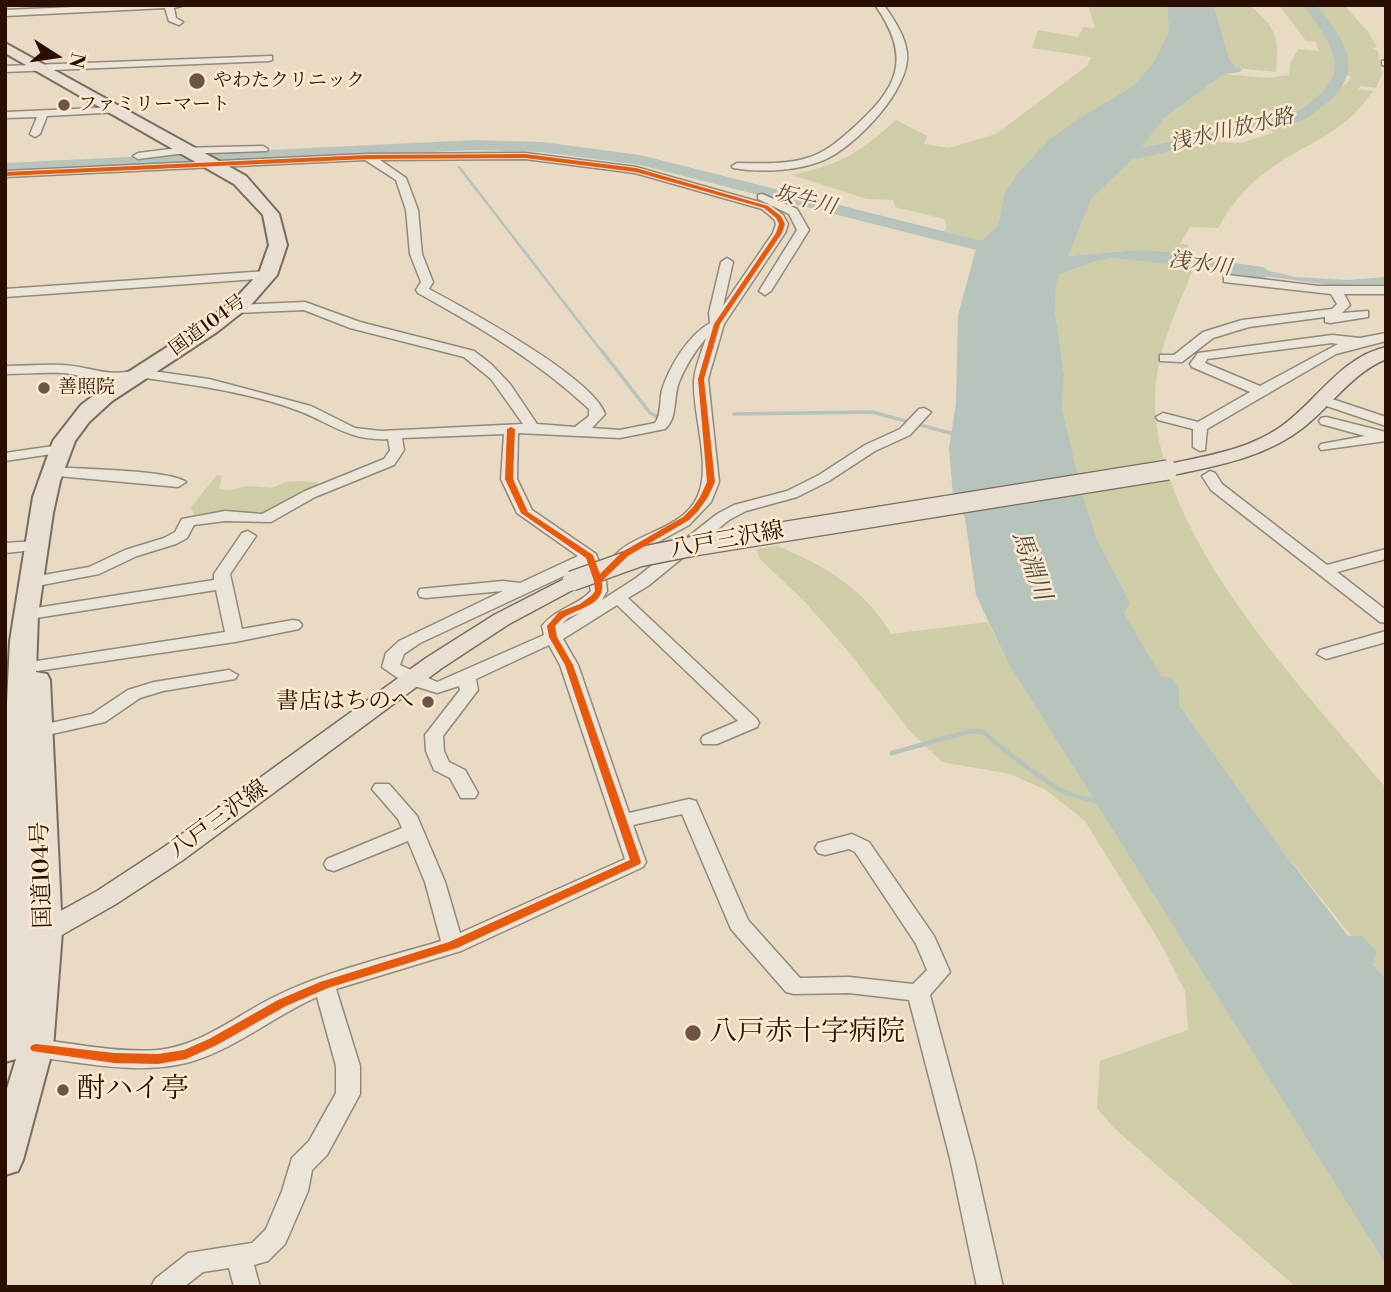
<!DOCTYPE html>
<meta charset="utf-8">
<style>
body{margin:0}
#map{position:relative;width:1391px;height:1292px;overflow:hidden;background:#e8dac3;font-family:"Libre Bodoni",serif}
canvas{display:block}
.frame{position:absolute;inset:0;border:7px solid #290e01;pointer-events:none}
.north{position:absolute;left:21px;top:21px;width:70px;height:70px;-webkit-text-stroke:5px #fae9ce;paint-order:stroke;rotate:102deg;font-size:19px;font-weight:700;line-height:28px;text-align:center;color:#290e01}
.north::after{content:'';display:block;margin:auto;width:24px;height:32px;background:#290e01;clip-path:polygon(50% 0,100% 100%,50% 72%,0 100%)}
</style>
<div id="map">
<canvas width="1391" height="1292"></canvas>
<div class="frame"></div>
<div class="north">N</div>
</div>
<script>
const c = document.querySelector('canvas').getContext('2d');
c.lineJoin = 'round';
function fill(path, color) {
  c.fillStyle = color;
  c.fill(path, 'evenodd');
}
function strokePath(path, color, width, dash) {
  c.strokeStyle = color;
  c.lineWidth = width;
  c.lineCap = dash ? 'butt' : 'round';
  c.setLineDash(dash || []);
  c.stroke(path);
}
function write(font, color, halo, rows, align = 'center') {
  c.font = font + ' "Libre Bodoni","Noto Serif JP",serif';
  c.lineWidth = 5;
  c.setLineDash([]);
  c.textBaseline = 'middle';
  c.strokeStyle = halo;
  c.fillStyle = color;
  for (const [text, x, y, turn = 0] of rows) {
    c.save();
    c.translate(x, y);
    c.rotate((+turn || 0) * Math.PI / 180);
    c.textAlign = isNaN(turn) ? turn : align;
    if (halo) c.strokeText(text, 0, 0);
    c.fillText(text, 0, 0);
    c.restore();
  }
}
fill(new Path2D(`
 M1088,5H1167L1169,32L1155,62L1133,86L1084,115L1051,138L1004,195L998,226L980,242L944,231L947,226L944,219L895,207L893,200L867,199L792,175C841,164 858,154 896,120L927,136L924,144L949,148L996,134L1088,65L1091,57L1032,48L1038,30L1078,37L1084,27L1095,28Z
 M1214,5H1250C1276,29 1280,36 1276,72L1235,68L1229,58Z
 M1279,5H1344L1368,32L1377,47L1372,48L1378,52L1382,74L1376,88L1361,86L1358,89L1373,91C1343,135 1311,140 1271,168C1248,184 1231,204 1218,228L1190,227L1180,244L1189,245L1184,253L1138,250L1067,256L1092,198L1134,158L1216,142L1241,143L1273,133L1271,129L1305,118L1320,109L1350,79L1351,76L1340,74L1323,94L1303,110L1279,120L1245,121L1212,127L1211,131L1141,148L1163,119L1224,74L1268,78L1289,75L1290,64L1298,49L1319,51L1316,42L1306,41Z
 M1113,258L1159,261L1193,270C1176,311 1156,352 1155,397C1153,534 1303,688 1386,788V979L1279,846L1179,705V689L1172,678L1161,677L1124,613L1130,603L1096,537L1082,493L1062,408L1064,374L1055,312L1056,284L1060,274L1096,261Z
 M217,475L222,476L219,489L231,490L247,486L272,488L286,482L300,481L317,482L322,487L273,512L255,515L223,512L194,515L191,507Z
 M777,546C824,565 865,589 891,634L988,622L1008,663L1386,1265V1287H1296L1114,1128L1097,1108L1100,1061L1188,1030L1185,991L1161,944L1085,821L1046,790L1010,774L942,762L908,729L848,651L805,602L760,559L756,549Z`), '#cecda8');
fill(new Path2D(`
 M1167,5H1214L1229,58L1235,68L1242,69L1240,72L1224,74L1163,119L1134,158L1092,198L1068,256L1138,250L1184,253L1177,265L1113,258L1096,261L1060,274L1056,284L1055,312L1064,374L1062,408L1082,493L1096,537L1130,603L1124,613L1161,676L1172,678L1179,689V705L1279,846L1348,936H1362L1377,952L1373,964L1386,979V1265L1008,663L976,595L965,518L953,496L949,448L956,403L958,315L976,249L980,242L998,226L1004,195L1017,174L1051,138L1084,115L1133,86L1154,62L1169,32Z
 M1231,262L1295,277L1347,280L1386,277V284L1331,285L1227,271Z`), '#b6c4bb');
strokePath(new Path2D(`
 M459,167L603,353`), '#b6c4bb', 2.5);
strokePath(new Path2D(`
 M602,351L650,413L656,416
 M734,414L872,412L954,434`), '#b6c4bb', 3.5);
strokePath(new Path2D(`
 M892,753L971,731L984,732C999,748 1015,757 1031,770C1059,791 1065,795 1100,802`), '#b6c4bb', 4.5);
fill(new Path2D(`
 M1303,5H1316C1360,57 1363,83 1302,121L1135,159L1096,158L1094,155L1096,152L1135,149L1292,115C1354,77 1341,56 1303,5Z
 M474,140L542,142L640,155L1018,250L1021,254L1012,259L640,165L542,152L474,150L5,173V163Z
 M1145,250L1263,267L1272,273L1263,279L1139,259L1136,255Z`), '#b6c4bb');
const minor = new Path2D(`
 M119,5H185L174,8L176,18L183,22L179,25L169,21L165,8L5,16V10Z
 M875,5H884C894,20 905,35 907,53C911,89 855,147 824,160C798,171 761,173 733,168L732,166L737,163C760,163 785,165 807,158C825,153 838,141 852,129C898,88 913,59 875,5Z
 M272,56V60L269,61L5,72V66Z
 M1385,60L1386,66L1382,65V61Z
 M117,107L121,108V112L47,116L40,134L35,137L30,134L37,117L5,118L7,112Z
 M263,146L268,149L267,151L178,154L138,159L133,156L138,153L178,148Z
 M525,153L636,167L770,205L783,215L788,224L785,233L724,324L708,379L719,482L711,502L689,525L629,558L624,564L618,566L610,561C630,533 674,533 694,503C715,473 692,416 694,380C695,367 702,351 706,338C695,351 686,365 679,382C673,397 678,418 665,429L620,438L518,433L517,479L532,510L596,554L606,581L607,591L602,600L636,578L717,514L734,505L787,491L819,475L865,445L900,429L919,409L924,408L931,412L910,435L875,451L829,481L797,497L746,511L729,520L648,586L628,598L757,719L759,723L757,727L717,744H703L701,740L703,736L738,721L617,605L563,639L578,665L629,813L689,799L696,801L748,920L800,978L849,977L913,984L927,970L916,944L855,852L849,849L825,855L818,853L815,848L818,843L852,834L869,842L934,936L950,972L930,995L974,1158L1003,1287H977L950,1158L909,1000L849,993L794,994L786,992L731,929L682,814L633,825L646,862L643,867L461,951L336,989L360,1066V1094L327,1155L312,1170L308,1191L285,1244L268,1261L254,1265L260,1287H234L229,1268L203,1272L184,1287H151L155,1279L188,1253L252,1243L266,1229L282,1191L292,1158L309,1141L336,1093V1066L317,997C274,1016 231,1052 186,1063C138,1075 85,1063 36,1057L28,1054L24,1048L28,1042L36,1039C76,1044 118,1053 158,1050C201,1046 237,1015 274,997C326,971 385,958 441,941L425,882L408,841L334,871L327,869L324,864L327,859L402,828L398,819L372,789L375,784H389L417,816L445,882L460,933L625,859L560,665L549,645L476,679L478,690L443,736L444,751L449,762L465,770L478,793L475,798H461L450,778L434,770L426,751L425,735L460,690L459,686L437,693L405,683L382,667L386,653L399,641L503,591L426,598L420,597L418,593L420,589L503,581L520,583L578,556L517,513L501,479L504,434L402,438L404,450L394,465L315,497L271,522L225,521L194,525L187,538L176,544L137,556L99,574L32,587L24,582L32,577L89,567L125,550L164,538L175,532L182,519L225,511L262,514L305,491L384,459L390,450L388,439C351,441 333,425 302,412C251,392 192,385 139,377C122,390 82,374 62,373C43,372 24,374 5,374V366C24,366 43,364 62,365C90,366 109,379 138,369L209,379L311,406L355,428L381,431L523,424L491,379L464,357L350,328L304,310L236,313L230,309L236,305L305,302L360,322L474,351L491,364L510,384L537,424L575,427L589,416V409C538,361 479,327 418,293L416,290L421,282L410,254L406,210L396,180L365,160L5,177V171L367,154ZM525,159L635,173L762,209L774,219L776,224L773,233L723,306L733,262L727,258L721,262L709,313L710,323C688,336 670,365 662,390C659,401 662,413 655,423L620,430L592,428L605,414C593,377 466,309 429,289L433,282L422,254L418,210L406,178L380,160ZM585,566L591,591C576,607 556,608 542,626L544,635L437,682L400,665L404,654L420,643ZM580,613L562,624L568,618Z
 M762,194L797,209L809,230L771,291L765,295L759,291L797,230L789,214L758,199V195Z
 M267,271L271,272V278L5,297V289Z
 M1228,275L1319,286H1386V294H1344L1350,305L1342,313L1368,311V317L1330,323L1325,322V317L1249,327L1213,338L1182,362L1160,361V355H1174L1203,332L1242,320L1332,309L1337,304L1331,294L1224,282V276Z
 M1386,333V341L1336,354L1207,429L1205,450L1200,451L1193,447V429L1158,420L1156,417L1163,413L1198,422L1250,392L1192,367L1190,364L1198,353L1332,335L1360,338ZM1332,343L1338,344L1260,386L1205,363L1207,359Z
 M1320,395L1386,417V426L1315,402V396Z
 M1326,417L1386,432V441L1321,450L1319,447L1321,444L1365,436L1321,424L1319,421L1321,418Z
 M60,445L67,449L65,452L5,461V453Z
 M52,467C76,469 172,470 186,482L178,487L47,475L44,472Z
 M1210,471L1215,473L1222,484L1327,565L1386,549V559L1337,572L1386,610V623L1380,622L1211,490L1202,476Z
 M248,531L256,536L230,574L242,629L293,620L299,621L302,625L299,629L235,642L37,671L28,666L37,661L225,632L216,590L36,618L27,613L36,608L214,580V574L242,533Z
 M37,541L43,543L45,546L43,549L5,553V543Z
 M1386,631V642L1326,659L1317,654L1320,650Z
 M229,670L238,675L235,679L163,691L140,698L105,722L39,737L30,731L32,727L92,714L128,690L154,682Z`);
const major = new Path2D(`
 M1386,347V359C1351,374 1333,404 1304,427C1265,458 1215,466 1168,476L1158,470L1161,466C1202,456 1243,452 1279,428C1317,402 1339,358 1386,347Z
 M572,575L580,576L583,581L580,586L509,624L442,668L183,860L116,904L46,944L36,947L26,944L22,937L26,930L97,891L164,847L426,658L494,615Z`);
const highway = new Path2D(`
 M5,43L246,176L279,214L287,245L277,275L250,306L217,332L112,401L89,422L75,441L60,481L53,513L38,615L36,672L47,674L50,680L62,932L53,1048L23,1160L18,1171L5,1175V1095L16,1059L5,1062V743L10,641L33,497L53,441L81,405L105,387L203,324L236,298L259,273L269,245L263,215L234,184L5,53Z`);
strokePath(minor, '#938879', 3);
strokePath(major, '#786d5f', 3);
strokePath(highway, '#786d5f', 4);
fill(minor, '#ebe4d8');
fill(major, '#e8dfd2');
fill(highway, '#e8dfd2');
const majorBridge = new Path2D(`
 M572,581L639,557L694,546L1168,470`);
strokePath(majorBridge, '#786d5f', 22, []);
strokePath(majorBridge, '#e8dfd2', 19);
fill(new Path2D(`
 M525,154L636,168L768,206L781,216L785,224L782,233L720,324L704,379L715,482L708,497L698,511L689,520L628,556L602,581C605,604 585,606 568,615C563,617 559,622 555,626L557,637L573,665L641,862L640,864L457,948L328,988L286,1006L217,1045L186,1059L158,1064L114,1063L32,1051L30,1048L32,1045L36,1044L114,1053L158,1054L184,1050L209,1039L278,1000L320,982L449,942L630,860L565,665L549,637L547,626L559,612L580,604L592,595L595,591L594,581L586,558L521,513L505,479L507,429L511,427L515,429L513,479L528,512L593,555L600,574L622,552L683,517L693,507L700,497L707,482L698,379L714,324L776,233L779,224L776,218L764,208L636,172L525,158L367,159L5,176V172L367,155Z`), '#e8590c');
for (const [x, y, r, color] of [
 [197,81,9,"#6c5545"],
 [64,105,7,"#6c5545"],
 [44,388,7,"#6c5545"],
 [428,702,7,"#6c5545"],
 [693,1033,9,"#6c5545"],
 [63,1090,7,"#6c5545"]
]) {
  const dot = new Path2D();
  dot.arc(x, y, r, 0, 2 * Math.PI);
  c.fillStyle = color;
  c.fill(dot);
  strokePath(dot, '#fae9ce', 2.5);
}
write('19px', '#290e01', '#fae9ce', [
 ["やわたクリニック",213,81],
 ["ファミリーマート",78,105],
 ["善照院",58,388]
], 'left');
write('19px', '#290e01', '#fae9ce', [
 ["国道104号",208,326,-36]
]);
write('italic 21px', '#534a41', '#fae9ce', [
 ["浅水川放水路",1232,131,-13],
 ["坂牛川",805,201,14],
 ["浅水川",1200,265,8]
]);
write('23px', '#290e01', '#fae9ce', [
 ["八戸三沢線",727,541,-10],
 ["八戸三沢線",219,820,-36],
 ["国道104号",43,875,-92]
]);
write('23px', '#290e01', '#fae9ce', [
 ["書店はちのへ",414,702]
], 'right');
write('italic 24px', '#534a41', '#fae9ce', [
 ["馬淵川",1030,566,70]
]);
write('28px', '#290e01', '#fae9ce', [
 ["八戸赤十字病院",709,1033],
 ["酎ハイ亭",77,1090]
], 'left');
</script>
